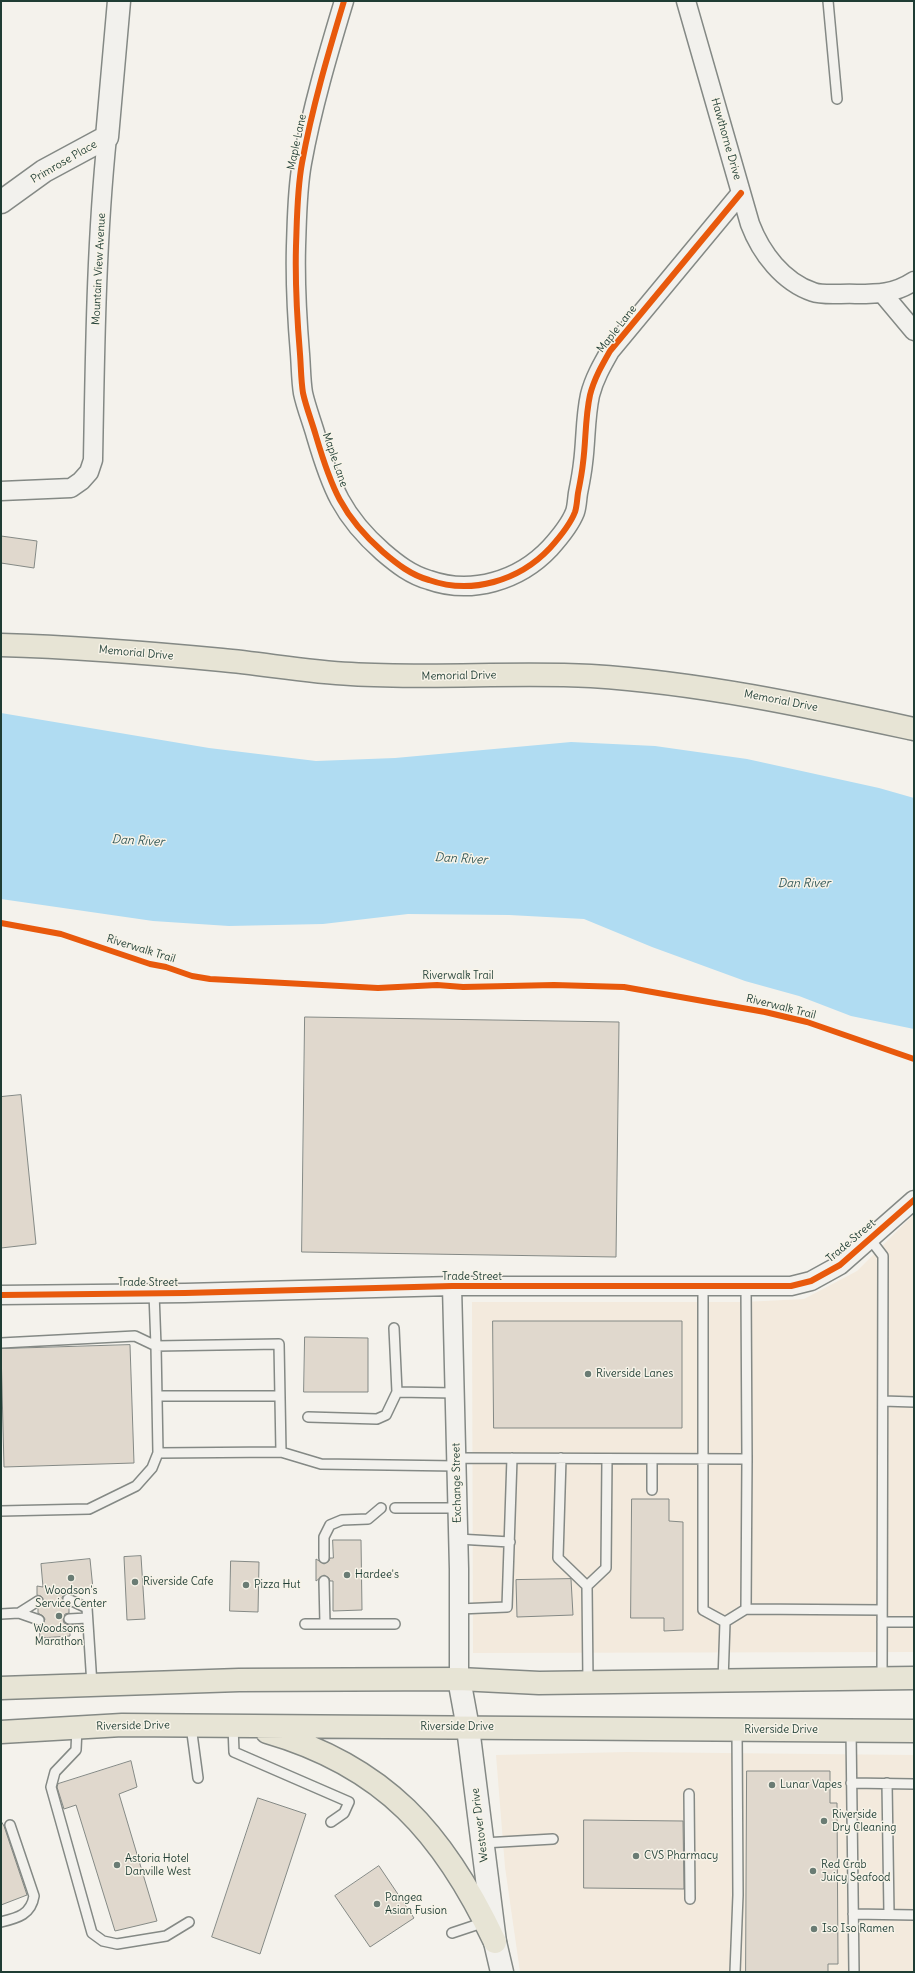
<!DOCTYPE html>
<style>
body{margin:0}
#map{position:relative;width:915px;height:1973px;overflow:hidden;background:#f4f2ec;font-family:Delius,sans-serif}
canvas{display:block}
.frame{position:absolute;inset:0;border:2px solid #1f3d34;pointer-events:none}
</style>
<div id="map">
<canvas width="915" height="1973"></canvas>
<div class="frame"></div>
</div>
<script>
const c = document.querySelector('canvas').getContext('2d');
c.lineJoin = 'round';
function fill(path, color) {
  c.fillStyle = color;
  c.fill(path, 'evenodd');
}
function strokePath(path, color, width, dash) {
  c.strokeStyle = color;
  c.lineWidth = width;
  c.lineCap = dash ? 'butt' : 'round';
  c.setLineDash(dash || []);
  c.stroke(path);
}
function write(font, color, halo, rows, align = 'center') {
  c.font = font + ' Delius,sans-serif';
  c.lineWidth = 3;
  c.setLineDash([]);
  c.textBaseline = 'middle';
  c.strokeStyle = halo;
  c.fillStyle = color;
  for (const [text, x, y, turn = 0] of rows) {
    c.save();
    c.translate(x, y);
    c.rotate((+turn || 0) * Math.PI / 180);
    c.textAlign = isNaN(turn) ? turn : align;
    if (halo) c.strokeText(text, 0, 0);
    c.fillText(text, 0, 0);
    c.restore();
  }
}
fill(new Path2D(`
 M914,1214V1652L473,1653L472,1302H744L804,1299L857,1271Z
 M627,1752L914,1755V1972H520L505,1867L496,1755Z`), '#f3eadd');
fill(new Path2D(`
 M1,713L209,748L316,761L395,758L571,742L655,746L747,759L879,788L914,798V1029L851,1016L799,996L745,981L652,947L584,919L509,915L408,914L323,924L229,926L153,921L1,899Z`), '#b0dcf2');
const building = new Path2D(`
 M1,536L37,541L34,568L1,563Z
 M305,1017L619,1022L616,1257L302,1252Z
 M21,1095L36,1244L1,1248V1097Z
 M493,1321H682V1428H494Z
 M305,1337L368,1338V1392H304Z
 M130,1345L134,1463L4,1467L1,1349Z
 M632,1499H669V1521L683,1522V1630L664,1631V1618H631Z
 M333,1540H361L362,1610L333,1611V1581H330L329,1578L324,1575L316,1581V1559L324,1564L329,1561L330,1558H333Z
 M141,1556L145,1619L127,1620L124,1557Z
 M90,1559L93,1589L68,1592L62,1597L63,1602L69,1606V1613L65,1614L63,1619L64,1623L70,1625V1636L40,1638L39,1626L43,1624L45,1619L43,1616L38,1613V1608L44,1601L41,1596L37,1595V1586L43,1587L41,1564Z
 M231,1561L259,1562L258,1612L230,1611Z
 M571,1579L573,1615L517,1617L516,1580Z
 M131,1761L137,1787L119,1794L157,1921L115,1931L76,1805L64,1809L57,1787L58,1784Z
 M747,1771H830V1803H837L838,1964H828V1972H746Z
 M258,1798L306,1814L260,1954L212,1937Z
 M584,1820L683,1821L684,1889L584,1888Z
 M1,1821L4,1826L27,1895L1,1905Z
 M379,1866L414,1918L370,1947L335,1896Z`);
fill(building, '#e0d8cd');
strokePath(building, '#848985', 1);
const service = new Path2D(`
 M828,1L837,99
 M870,1239L883,1256L882,1679
 M703,1286V1610L725,1622
 M746,1286L747,1459L746,1609
 M1,1343L135,1336L156,1346L154,1293
 M397,1392L455,1393
 M157,1396H280
 M883,1401L914,1402
 M308,1417L377,1419L386,1415L397,1392L394,1328
 M281,1452L321,1464L456,1466
 M456,1458L747,1459
 M561,1458L558,1558L587,1586L588,1682
 M652,1490V1459
 M395,1508H457
 M1,1511L89,1509L136,1486L152,1468L158,1453L156,1346L279,1344L281,1452L158,1453
 M458,1539L510,1542
 M324,1558V1537L330,1525L342,1520L368,1519L381,1508
 M324,1581L325,1624
 M587,1586L606,1568L607,1459
 M68,1599L87,1608L92,1685
 M459,1609L507,1607L512,1458
 M19,1613L39,1620
 M1,1614L19,1613L38,1601
 M69,1619L87,1618
 M725,1622L746,1609L882,1610
 M882,1622H914
 M305,1624H395
 M723,1681L725,1622
 M191,1726L198,1778
 M233,1726L234,1752L349,1802L344,1813L331,1822
 M77,1728L76,1750L55,1772L51,1787L92,1933L103,1941L117,1944L166,1936L189,1922
 M851,1730L854,1972
 M851,1783L914,1784
 M887,1783L889,1914
 M689,1794L690,1899
 M483,1843L553,1839
 M853,1914L914,1915
 M1,1922C17,1918 31,1915 34,1896L10,1825
 M452,1933L485,1922
 M735,1972L738,1895L737,1731`);
const minor = new Path2D(`
 M344,1C328,54 312,108 302,163C297,190 297,219 296,246C295,282 297,318 300,354C301,367 301,381 303,393C306,407 312,422 316,436C331,487 342,516 383,552C397,564 411,575 429,580C471,595 519,581 550,548C559,538 570,525 575,512C577,506 577,499 578,493C580,483 582,473 583,463C586,441 585,418 590,395C594,379 602,365 610,351L741,193
 M686,1L750,224C761,253 783,282 813,292C823,296 844,293 856,294C878,294 894,294 914,281
 M883,294L914,331
 M1,491L71,488L81,481L89,472L93,460C95,353 96,244 107,137
 M452,1286L459,1569V1679
 M1,1295L185,1293L452,1286H791L811,1281L840,1265L914,1200`);
const tertiary = new Path2D(`
 M1,202L44,171L107,137L119,1`);
const secondary = new Path2D(`
 M459,1679L468,1728L495,1942L502,1972`);
const primary = new Path2D(`
 M1,645C75,647 149,653 222,660C265,664 308,672 351,674C431,679 511,672 591,676C701,683 807,706 914,729
 M1,1688L239,1680L459,1679L539,1683L914,1678
 M1,1732L122,1725L914,1731
 M267,1732C385,1766 444,1834 495,1942`);
strokePath(service, '#848985', 12);
strokePath(minor, '#848985', 21);
strokePath(tertiary, '#848985', 25);
strokePath(secondary, '#848985', 25);
strokePath(primary, '#848985', 25);
strokePath(service, '#f2f1ed', 9);
strokePath(minor, '#f2f1ed', 18);
strokePath(tertiary, '#f2f1ed', 22);
strokePath(secondary, '#f2f1ed', 22);
strokePath(primary, '#e7e4d5', 22);
strokePath(new Path2D(`
 M344,1C328,54 312,108 302,163C297,190 297,219 296,246C295,282 297,318 300,354C301,367 301,381 303,393C306,407 312,422 316,436C331,487 342,516 383,552C397,564 411,575 429,580C471,595 519,581 550,548C559,538 570,525 575,512C577,506 577,499 578,493C580,483 582,473 583,463C586,441 585,418 590,395C594,379 602,365 610,351L741,193
 M1,923L61,934L150,964L166,967L192,976L210,979L378,988L437,985L463,987L554,985L624,987L765,1012L807,1022L914,1059
 M1,1295L185,1293L452,1286H791L811,1281L840,1265L914,1200`), '#e8590c', 6);
for (const [x, y, r, color] of [
 [588,1374,4,"#6a7c74"],
 [347,1575,4,"#6a7c74"],
 [71,1578,4,"#6a7c74"],
 [135,1582,4,"#6a7c74"],
 [246,1585,4,"#6a7c74"],
 [59,1616,4,"#6a7c74"],
 [772,1785,4,"#6a7c74"],
 [824,1821,4,"#6a7c74"],
 [636,1856,4,"#6a7c74"],
 [117,1865,4,"#6a7c74"],
 [813,1871,4,"#6a7c74"],
 [377,1904,4,"#6a7c74"],
 [814,1929,4,"#6a7c74"]
]) {
  const dot = new Path2D();
  dot.arc(x, y, r, 0, 2 * Math.PI);
  c.fillStyle = color;
  c.fill(dot);
  strokePath(dot, '#f7f3e8', 1.5);
}
write('11px', '#1f3d34', '#f7f3e8', [
 ["Hawthorne Drive",726,139,74],
 ["Maple Lane",297,142,-78],
 ["Primrose Place",64,162,-30],
 ["Mountain View Avenue",99,269,-87],
 ["Maple Lane",617,329,-52],
 ["Maple Lane",335,460,71],
 ["Memorial Drive",136,653,5],
 ["Memorial Drive",459,676,-1],
 ["Memorial Drive",781,701,11],
 ["Riverwalk Trail",141,949,17],
 ["Riverwalk Trail",458,976],
 ["Riverwalk Trail",781,1007,14],
 ["Trade Street",851,1241,-40],
 ["Trade Street",472,1277],
 ["Trade Street",148,1283],
 ["Exchange Street",457,1483,-91],
 ["Riverside Drive",133,1726,-1],
 ["Riverside Drive",457,1727],
 ["Riverside Drive",781,1730],
 ["Westover Drive",480,1825,-97]
]);
write('11px', '#1f3d34', '#f7f3e8', [
 ["Riverside Lanes",596,1374],
 ["Hardee's",355,1575],
 ["Riverside Cafe",143,1582],
 ["Pizza Hut",254,1585],
 ["Woodson's",71,1591,"center"],
 ["Service Center",71,1604,"center"],
 ["Woodsons",59,1629,"center"],
 ["Marathon",59,1642,"center"],
 ["Lunar Vapes",780,1785],
 ["Riverside",832,1815],
 ["Dry Cleaning",832,1828],
 ["CVS Pharmacy",644,1856],
 ["Astoria Hotel",125,1859],
 ["Danville West",125,1872],
 ["Red Crab",821,1865],
 ["Juicy Seafood",821,1878],
 ["Pangea",385,1898],
 ["Asian Fusion",385,1911],
 ["Iso Iso Ramen",822,1929]
], 'left');
write('italic 12px', '#365b5b', '#f7f3e8', [
 ["Dan River",138,841,3],
 ["Dan River",461,859,3],
 ["Dan River",804,884]
]);
</script>
